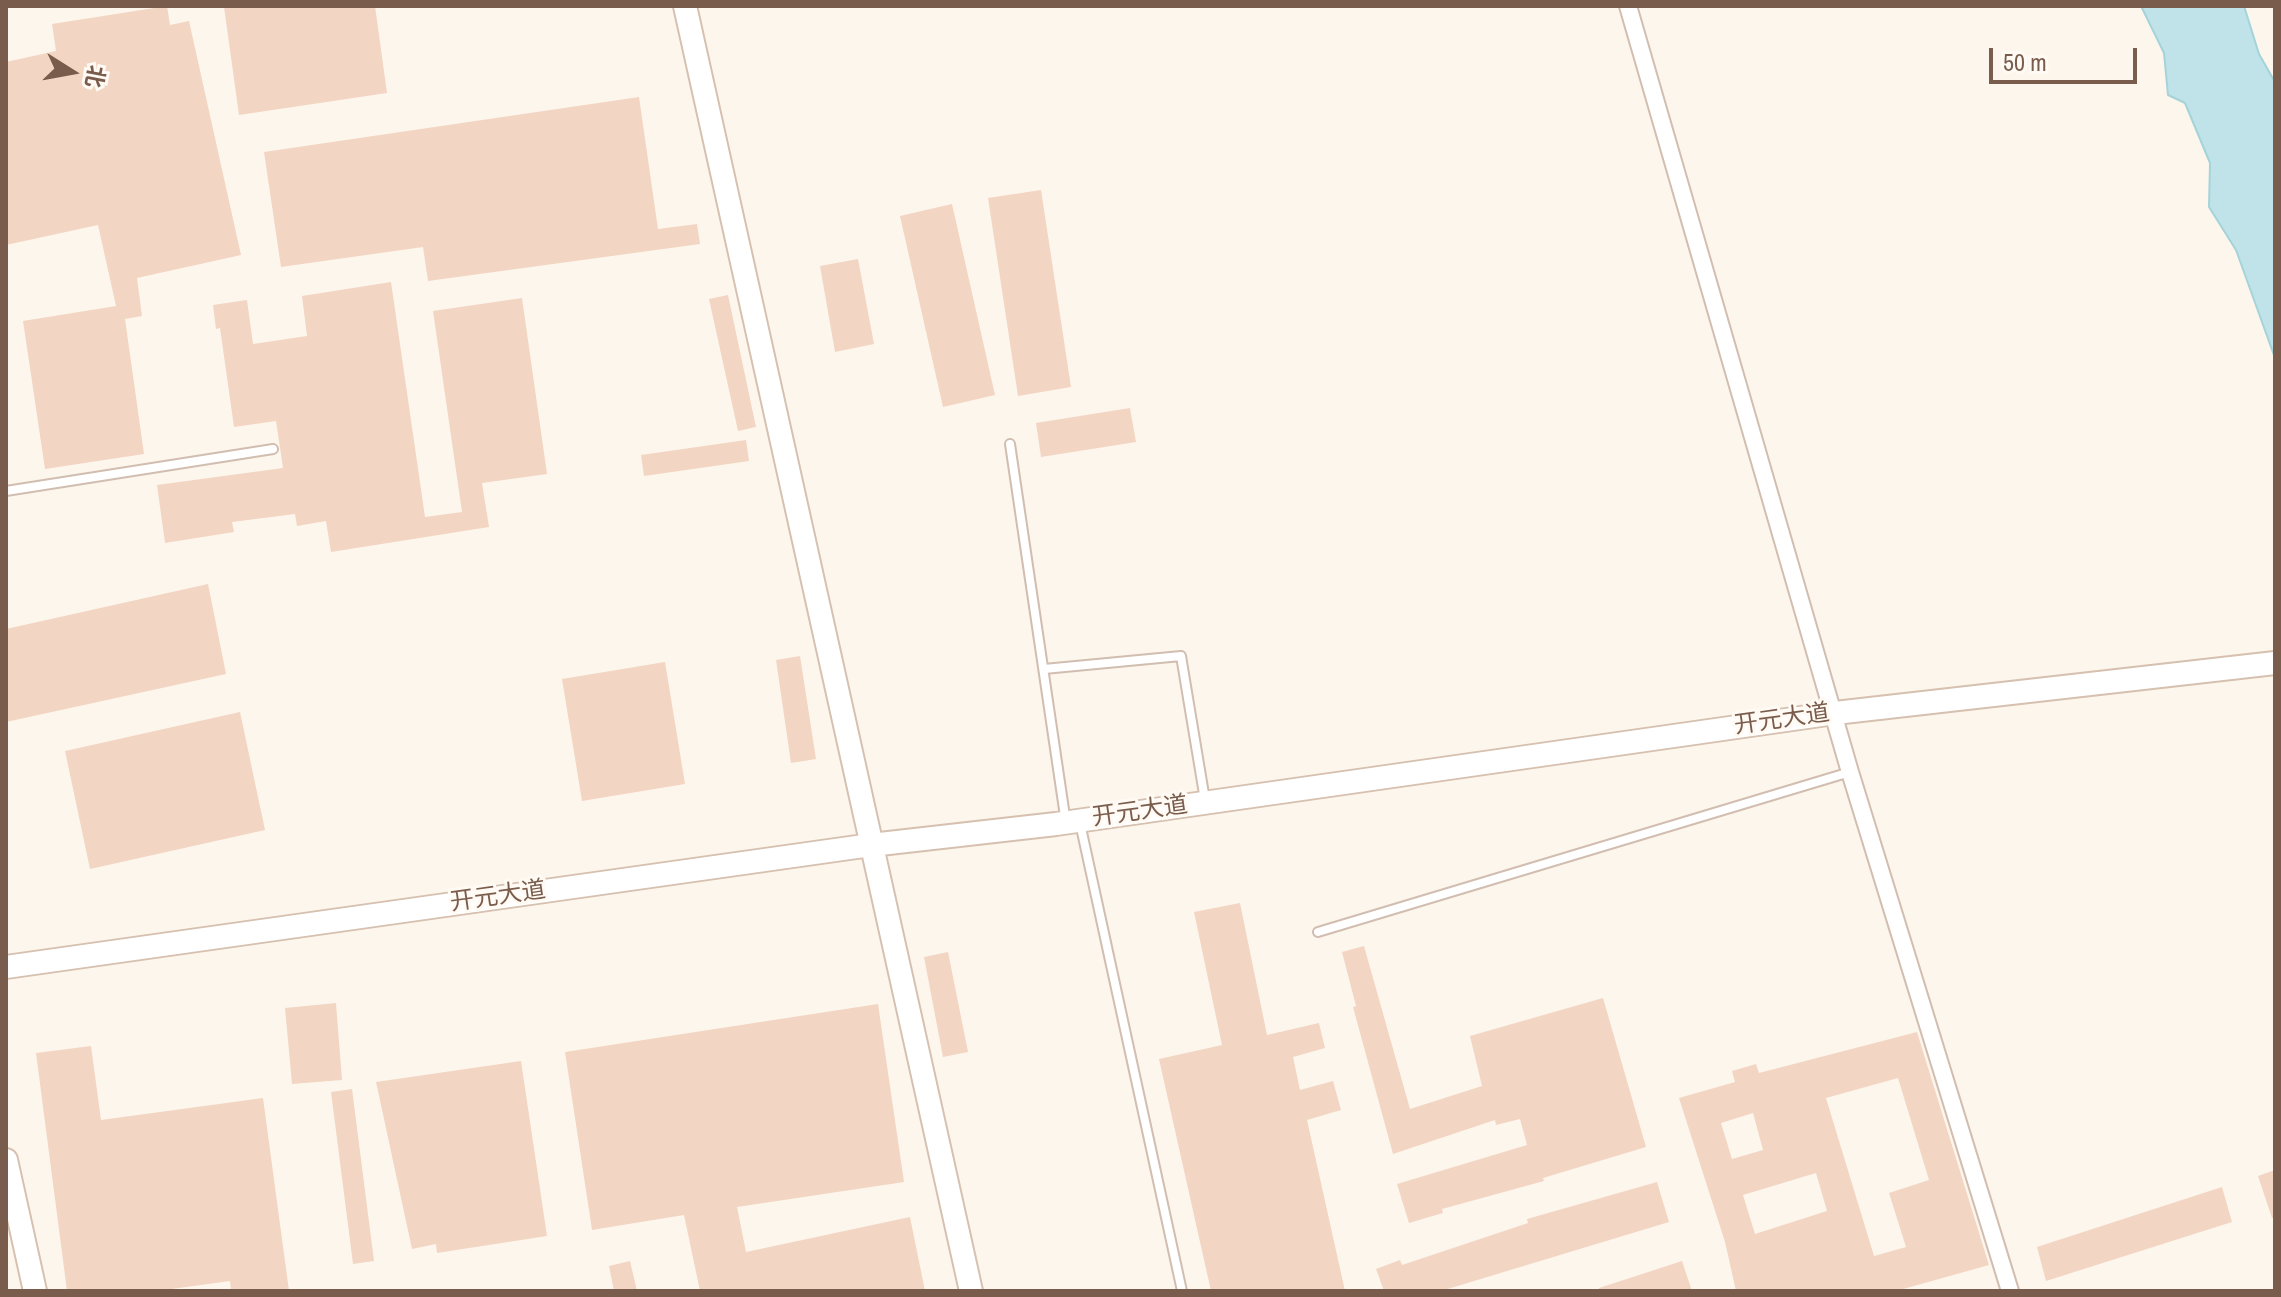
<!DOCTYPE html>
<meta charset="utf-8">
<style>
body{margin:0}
#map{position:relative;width:2281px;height:1297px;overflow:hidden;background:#fdf6ec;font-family:"Archivo Narrow","Noto Sans SC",sans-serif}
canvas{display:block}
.frame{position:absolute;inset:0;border:8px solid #7a5c4d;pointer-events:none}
.north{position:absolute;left:32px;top:32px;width:80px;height:80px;-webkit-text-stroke:6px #fffaf3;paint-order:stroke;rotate:101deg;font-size:22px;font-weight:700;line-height:32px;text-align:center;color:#7a5c4d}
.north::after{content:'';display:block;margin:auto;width:28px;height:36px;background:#7a5c4d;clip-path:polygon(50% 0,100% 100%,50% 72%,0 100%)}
.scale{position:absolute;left:1989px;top:48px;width:148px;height:36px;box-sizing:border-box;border:4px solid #7a5c4d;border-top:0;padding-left:10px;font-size:24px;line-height:28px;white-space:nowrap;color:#7a5c4d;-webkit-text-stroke:6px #fffaf3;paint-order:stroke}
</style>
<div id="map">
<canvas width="2281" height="1297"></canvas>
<div class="frame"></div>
<div class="north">北</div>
<div class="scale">50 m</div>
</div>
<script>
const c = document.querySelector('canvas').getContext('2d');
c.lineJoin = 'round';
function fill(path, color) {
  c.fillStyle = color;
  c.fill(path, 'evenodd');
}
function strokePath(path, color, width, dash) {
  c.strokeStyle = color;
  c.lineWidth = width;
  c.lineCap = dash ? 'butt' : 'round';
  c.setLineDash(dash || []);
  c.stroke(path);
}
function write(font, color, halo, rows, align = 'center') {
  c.font = font + ' "Archivo Narrow","Noto Sans SC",sans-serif';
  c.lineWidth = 6;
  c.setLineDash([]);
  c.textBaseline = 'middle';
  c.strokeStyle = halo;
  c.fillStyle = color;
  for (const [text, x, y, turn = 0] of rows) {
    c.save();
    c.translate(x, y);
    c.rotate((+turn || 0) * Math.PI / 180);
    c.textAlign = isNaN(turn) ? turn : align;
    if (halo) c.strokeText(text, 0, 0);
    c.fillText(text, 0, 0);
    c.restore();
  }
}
const water = new Path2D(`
 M2141,6H2244L2259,54L2275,82V358L2236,250L2209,207L2210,163L2185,103L2168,95L2164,53Z`);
fill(water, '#bfe3e8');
strokePath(water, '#a5d3da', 2);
fill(new Path2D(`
 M167,6L170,25L189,21L241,255L137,278L142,316L125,319L144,454L45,469L23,321L116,306L98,225L6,245V62L56,51L52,24Z
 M375,6L387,93L239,115L224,7Z
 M639,97L658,229L697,224L700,244L428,281L423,247L281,267L264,152Z
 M1041,190L1071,387L1018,396L988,198Z
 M952,204L995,395L943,407L900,216Z
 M858,259L874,344L835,352L820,266Z
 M391,282L425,517L462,512L433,311L522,298L547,474L482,483L489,527L331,552L326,521L297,526L295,514L232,522L234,532L165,543L157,485L283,468L276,421L234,427L220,328L216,329L213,305L247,300L253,344L307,336L302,296Z
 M728,295L756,427L738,431L709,299Z
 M1130,408L1136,442L1041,457L1036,423Z
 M746,440L749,461L644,476L641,455Z
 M208,584L226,674L6,722V629Z
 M800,656L816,759L791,763L776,660Z
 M665,662L685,784L582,801L562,679Z
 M240,712L265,830L90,869L65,751Z
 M1240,903L1267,1035L1319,1023L1325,1048L1293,1057L1300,1090L1333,1081L1341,1110L1307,1120L1345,1291H1211L1159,1059L1222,1045L1194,912Z
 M1364,946L1410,1109L1482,1086L1470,1036L1603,998L1646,1147L1543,1178L1544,1181L1442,1209L1443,1213L1409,1223L1397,1184L1527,1145L1520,1119L1496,1125L1495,1120L1393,1154L1353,1007L1356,1006L1342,952Z
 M948,952L968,1052L943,1057L924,957Z
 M336,1003L342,1080L292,1084L285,1008Z
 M878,1004L904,1182L737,1207L746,1252L910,1217L925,1291H700L684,1215L592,1230L565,1052Z
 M1917,1032L1989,1265L1896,1291H1736L1725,1242L1679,1098L1735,1082L1732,1071L1756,1064L1759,1073ZM1898,1078L1929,1180L1889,1193L1906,1247L1874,1256L1826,1098ZM1753,1113L1763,1150L1732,1159L1721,1123ZM1816,1173L1827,1211L1755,1234L1743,1195Z
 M91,1046L101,1120L263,1098L289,1291H231L230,1281L157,1291H67L36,1053Z
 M521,1061L547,1236L437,1253L436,1244L412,1249L376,1082Z
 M352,1089L374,1261L353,1264L331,1092Z
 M2275,1170V1217L2272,1218L2258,1176Z
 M1657,1182L1669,1222L1441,1291H1384L1376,1269L1400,1260L1402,1265L1528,1223L1527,1219Z
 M2222,1187L2232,1222L2046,1281L2037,1247Z
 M630,1261L637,1291H614L609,1266Z
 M1682,1261L1692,1291H1599V1288Z`), '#f3d5c3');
const lane = new Path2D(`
 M1010,444L1066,823
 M6,491L273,449
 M1044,669L1181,656L1205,800
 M1080,823L1182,1291
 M1318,932L1850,772`);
const street = new Path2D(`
 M1628,6L1850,772L2010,1291`);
const secondary = new Path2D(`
 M685,6L971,1291
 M6,967L871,845L1056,824L1835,713L2275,663
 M6,1160L35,1291`);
strokePath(lane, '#d1beb0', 12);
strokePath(street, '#d1beb0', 20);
strokePath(secondary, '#d6c0b0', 26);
strokePath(lane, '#fff', 8);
strokePath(street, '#fff', 16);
strokePath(secondary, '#fff', 22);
write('24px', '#7a5c4d', '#fffaf3', [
 ["开元大道",1782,720,-8],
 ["开元大道",1140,812,-8],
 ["开元大道",498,897,-8]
]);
</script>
